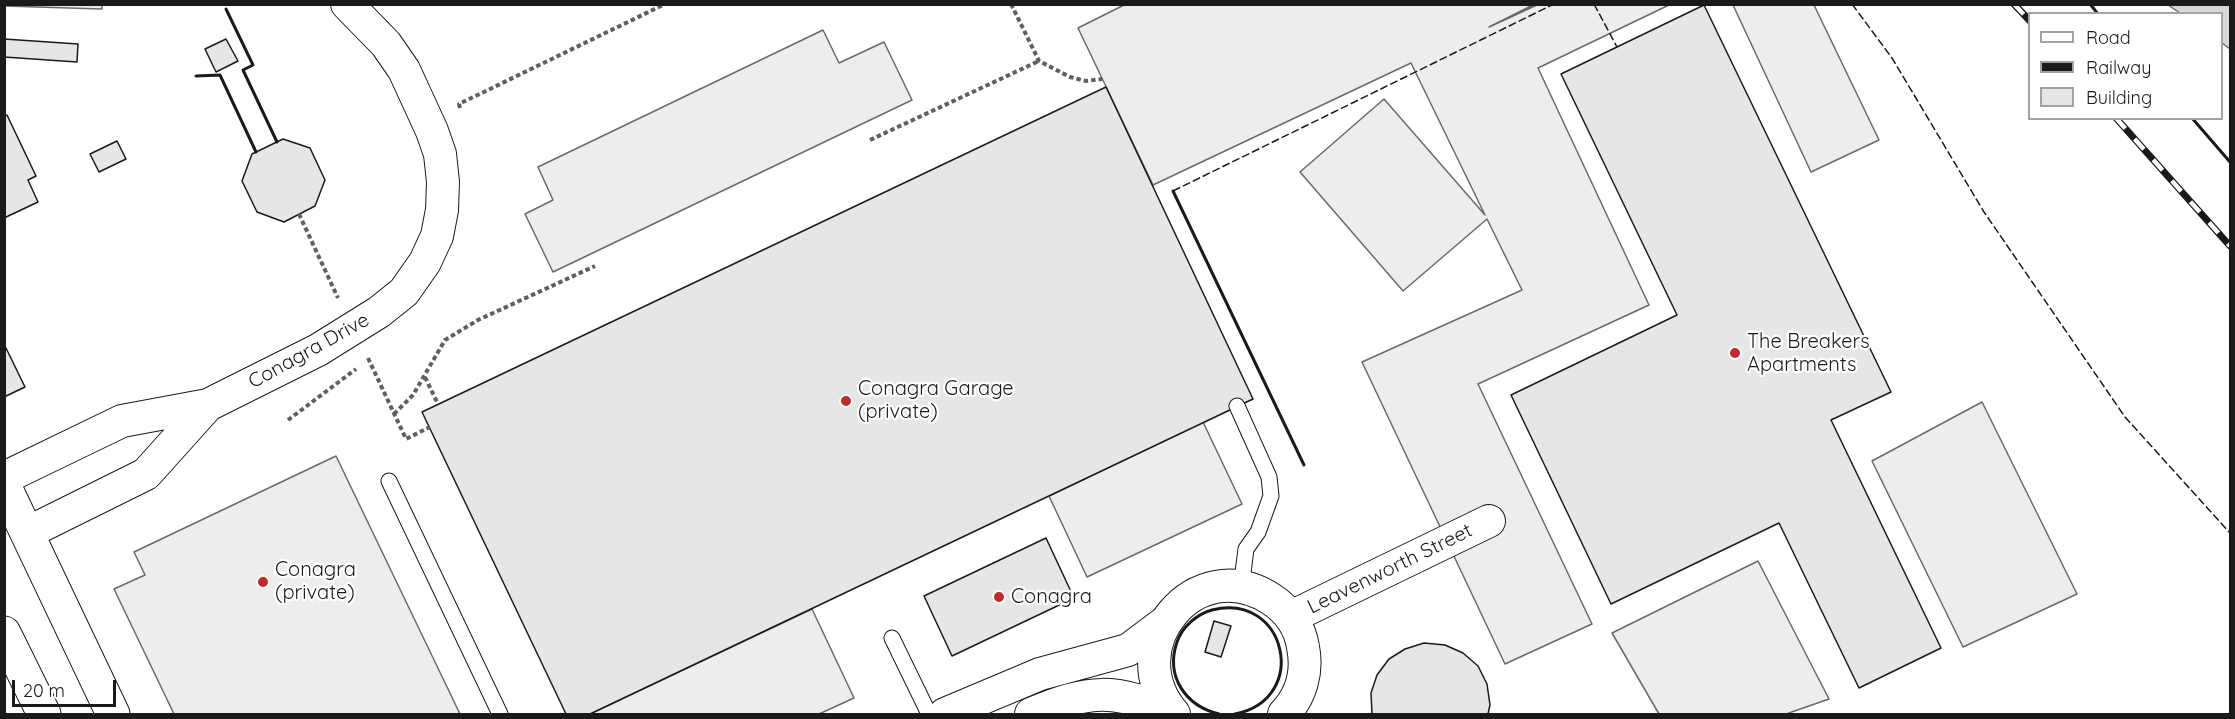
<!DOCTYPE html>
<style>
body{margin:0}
#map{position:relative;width:2235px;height:719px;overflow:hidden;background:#fff;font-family:Quicksand,sans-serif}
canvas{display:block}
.frame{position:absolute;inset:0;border:6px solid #1a1a1a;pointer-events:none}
.legend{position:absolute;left:2028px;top:12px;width:195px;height:108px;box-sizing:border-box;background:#fff;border:2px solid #a3a3a3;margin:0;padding:8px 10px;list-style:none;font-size:18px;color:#1a1a1a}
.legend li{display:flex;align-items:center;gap:12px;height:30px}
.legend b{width:30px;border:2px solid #a3a3a3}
.scale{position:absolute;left:12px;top:680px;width:104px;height:27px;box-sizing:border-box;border:3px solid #1a1a1a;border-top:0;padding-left:8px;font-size:18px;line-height:21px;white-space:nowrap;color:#1a1a1a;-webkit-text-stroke:4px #fff;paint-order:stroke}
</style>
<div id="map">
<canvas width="2235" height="719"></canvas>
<div class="frame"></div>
<ul class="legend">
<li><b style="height:8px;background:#fff"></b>Road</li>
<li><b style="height:8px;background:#1a1a1a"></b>Railway</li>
<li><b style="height:16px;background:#e6e6e6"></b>Building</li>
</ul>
<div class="scale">20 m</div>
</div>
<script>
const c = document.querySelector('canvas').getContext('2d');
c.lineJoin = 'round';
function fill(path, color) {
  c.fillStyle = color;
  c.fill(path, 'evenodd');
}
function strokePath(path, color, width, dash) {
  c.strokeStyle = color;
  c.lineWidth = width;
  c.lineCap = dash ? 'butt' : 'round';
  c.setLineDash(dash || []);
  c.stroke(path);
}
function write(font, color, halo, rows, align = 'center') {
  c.font = font + ' Quicksand,sans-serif';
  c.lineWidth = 4.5;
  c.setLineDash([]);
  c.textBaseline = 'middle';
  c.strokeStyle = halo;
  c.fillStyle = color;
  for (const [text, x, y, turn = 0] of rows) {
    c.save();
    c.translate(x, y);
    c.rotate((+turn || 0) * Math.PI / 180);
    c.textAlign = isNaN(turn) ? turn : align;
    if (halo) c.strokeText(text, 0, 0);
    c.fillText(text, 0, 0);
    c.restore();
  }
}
const built = new Path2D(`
 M1126,4L1533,5L1489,27L1537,5H1669L1538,68L1649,305L1478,384L1592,624L1505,664L1362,362L1522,290L1487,219L1403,291L1300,172L1384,99L1485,215L1411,63L1153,185L1078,28Z
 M102,5V9L4,6L5,4Z
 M1733,5H1814L1879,140L1811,172Z
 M823,30L839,63L884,42L912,100L553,272L525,214L553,200L538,167Z
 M1982,402L2077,594L1963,647L1872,461Z
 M1203,422L1242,504L1087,577L1049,496Z
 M336,456L460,714H174L114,589L145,575L134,552Z
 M1758,561L1829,699L1786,714H1659L1612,633Z
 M812,609L854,698L819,714H590Z`);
fill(built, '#ededed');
strokePath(built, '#6a6a6a', 1.5);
const water = new Path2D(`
 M2168,5H2230V49L2222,43V14L2180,13Z`);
fill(water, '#d7d7d7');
strokePath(water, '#6a6a6a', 1.5);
const building = new Path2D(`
 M1704,5L1891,392L1831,420L1941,648L1859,688L1779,523L1611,604L1511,395L1677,315L1561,74Z
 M4,39L78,44L77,62L4,57Z
 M226,39L238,61L216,72L205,49Z
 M1106,87L1253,399L590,714H566L422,412Z
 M7,115L36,176L28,180L38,202L4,218V117Z
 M283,139L310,148L325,180L315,206L284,222L257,212L242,181L252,154Z
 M117,141L126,159L99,172L90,154Z
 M4,344L25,387L4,397Z
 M1046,538L1074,598L952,656L924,596Z
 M1214,621L1231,626L1221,657L1205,652Z
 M1424,643L1445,645L1463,653L1478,666L1487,684L1490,705L1488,714H1372L1371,693L1377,675L1389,659L1405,649Z`);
fill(building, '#e6e6e6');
strokePath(building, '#1a1a1a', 1.5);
const service = new Path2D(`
 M1237,406L1269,477L1271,496L1258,532L1246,549L1241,588
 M389,481L500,714
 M892,638L929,714`);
const minor = new Path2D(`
 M4,478L122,421L208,405L318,350L379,312L404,292L425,262L437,236L442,210L443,182L440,154L432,131L404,70L386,44L347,4
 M27,533L146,474L208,405
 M1291,617L1489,521
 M945,714L1040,674L1128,650L1164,623
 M1031,714C1089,689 1115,688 1173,714
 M1174,714C1116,647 1196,550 1271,599C1288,610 1300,627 1303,647C1308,672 1301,696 1284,714`);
const tertiary = new Path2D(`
 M4,485L113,714
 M4,633L44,714`);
strokePath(service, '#1a1a1a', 17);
strokePath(minor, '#1a1a1a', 34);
strokePath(tertiary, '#1a1a1a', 35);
strokePath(new Path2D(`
 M1011,4L1039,61L1070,77L1086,81L1102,79
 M460,108L459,104L665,4
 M870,140L1039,61
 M299,214L338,298
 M368,358L406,439L430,427
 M425,377L438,404
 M394,414L413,395L445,340L478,320L595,266
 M288,420L356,369`), '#5f5f5f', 4, [4.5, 3]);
strokePath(service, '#fff', 15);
strokePath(minor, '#fff', 32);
strokePath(tertiary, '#fff', 33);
const rail = new Path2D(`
 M2014,4L2030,21
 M2116,118L2230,246`);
strokePath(rail, '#1a1a1a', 7);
strokePath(rail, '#fff', 4.5, [14]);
strokePath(new Path2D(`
 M1594,4L1617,47
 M1852,4L1892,58L1984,212L2125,417L2230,533
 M1173,191L1554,4`), '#1a1a1a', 1.5, [8, 3]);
strokePath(new Path2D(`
 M2090,4L2098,14
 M226,9L253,65L243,70L277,142
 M196,76L220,75L256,152
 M2192,118L2230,162
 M1173,191L1304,465
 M1219,714C1186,706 1165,677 1177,642C1182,627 1197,614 1212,610C1286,591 1311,699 1235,714`), '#1a1a1a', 3);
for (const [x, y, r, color] of [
 [1735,353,6,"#c62828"],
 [846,401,6,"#c62828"],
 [263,582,6,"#c62828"],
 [999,597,6,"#c62828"]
]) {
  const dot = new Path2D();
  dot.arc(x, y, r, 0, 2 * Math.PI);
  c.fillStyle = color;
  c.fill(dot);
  strokePath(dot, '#fff', 2);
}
write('20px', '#1a1a1a', '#fff', [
 ["The Breakers",1747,342],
 ["Apartments",1747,365],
 ["Conagra Garage",858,389],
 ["(private)",858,412],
 ["Conagra",275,570],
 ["(private)",275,593],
 ["Conagra",1011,597]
], 'left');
write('20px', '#1a1a1a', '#fff', [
 ["Conagra Drive",309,351,-29],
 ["Leavenworth Street",1390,569,-26]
]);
</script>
